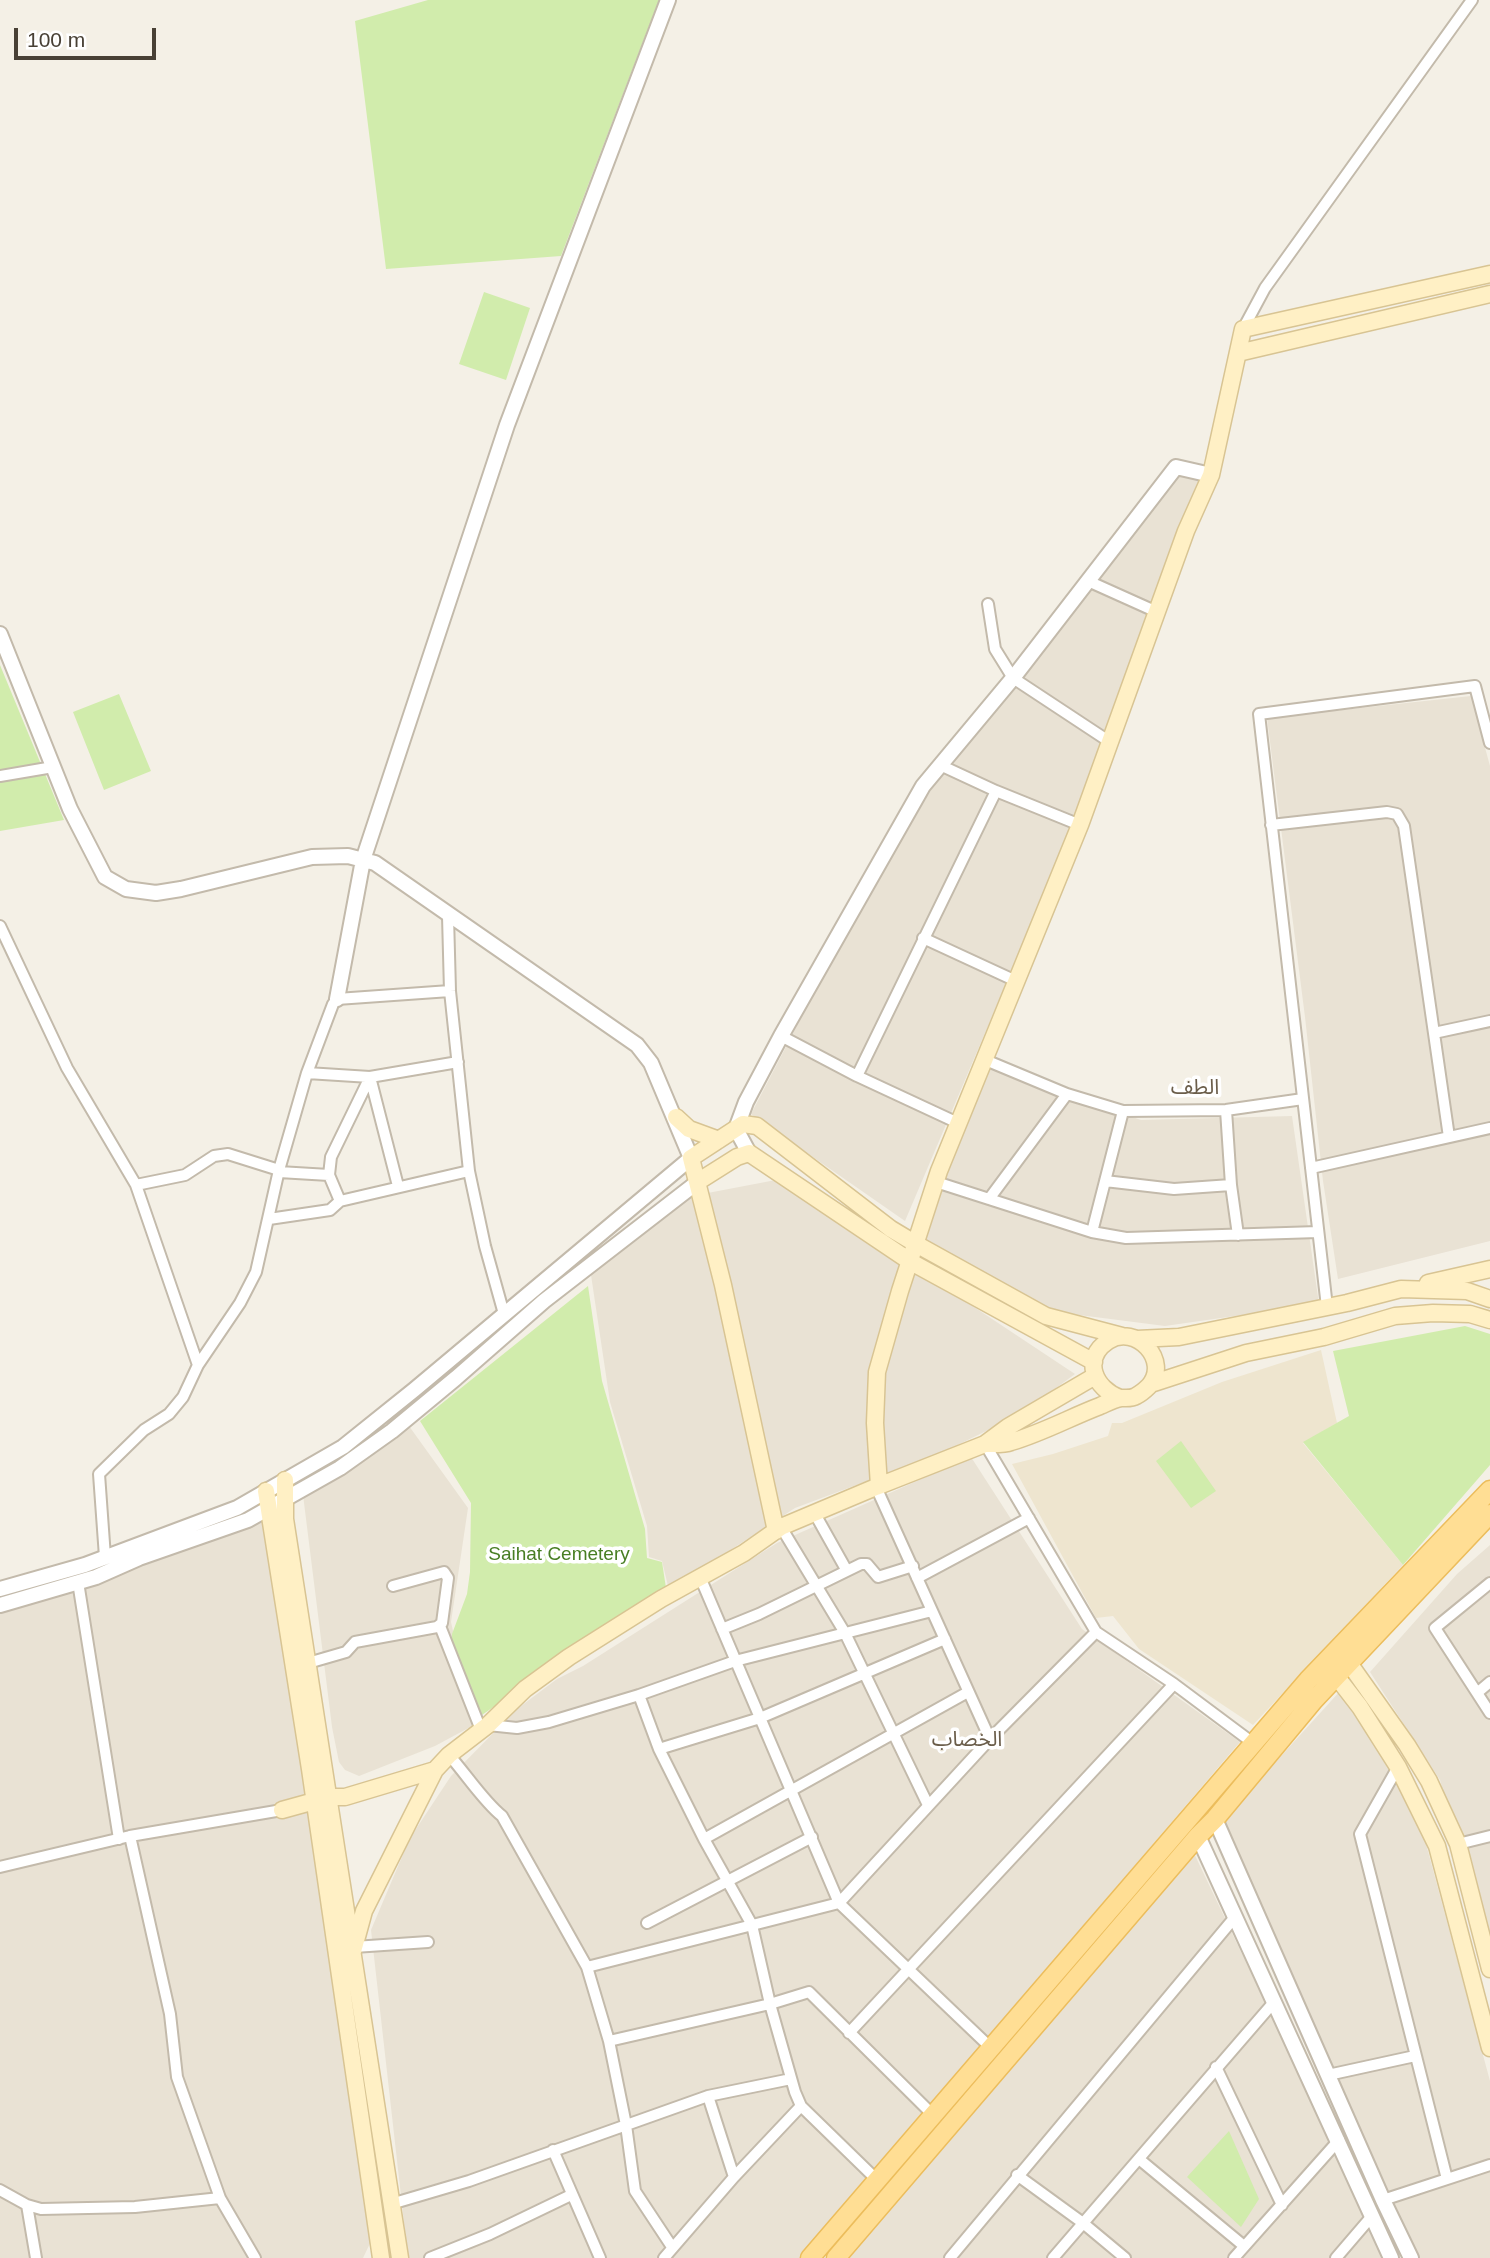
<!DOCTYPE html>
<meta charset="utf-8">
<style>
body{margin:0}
#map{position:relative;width:1490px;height:2258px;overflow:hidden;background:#f4f0e6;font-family:Arial,sans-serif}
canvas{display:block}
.scale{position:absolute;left:14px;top:28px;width:142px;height:32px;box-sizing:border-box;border:4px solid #484035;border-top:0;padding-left:9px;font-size:21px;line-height:24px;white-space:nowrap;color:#484035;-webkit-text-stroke:5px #fff;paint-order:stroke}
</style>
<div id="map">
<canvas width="1490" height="2258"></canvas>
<div class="scale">100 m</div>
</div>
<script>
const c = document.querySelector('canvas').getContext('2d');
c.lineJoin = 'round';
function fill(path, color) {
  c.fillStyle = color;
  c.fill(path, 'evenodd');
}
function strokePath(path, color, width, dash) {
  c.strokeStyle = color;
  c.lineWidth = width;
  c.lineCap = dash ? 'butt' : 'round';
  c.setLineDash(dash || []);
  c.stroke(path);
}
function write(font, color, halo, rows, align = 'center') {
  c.font = font + ' Arial,"Noto Sans Arabic",sans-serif';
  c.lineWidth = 7;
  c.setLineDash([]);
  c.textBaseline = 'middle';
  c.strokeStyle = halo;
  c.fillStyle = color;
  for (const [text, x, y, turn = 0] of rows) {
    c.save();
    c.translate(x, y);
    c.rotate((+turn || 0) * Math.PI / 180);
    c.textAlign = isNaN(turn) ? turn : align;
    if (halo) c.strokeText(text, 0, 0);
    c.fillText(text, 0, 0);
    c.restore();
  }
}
fill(new Path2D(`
 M1174,472L1202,482L1164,588L1056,866L905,1221L751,1114L826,970L910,824L946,766Z
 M1471,696L1490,766V1241L1338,1279L1323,1181L1305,1017L1267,718Z
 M985,1067L1141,1120L1292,1116L1319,1304L1165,1326L1048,1311L920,1243Z
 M781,1179L1075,1374L1021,1414L939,1454L795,1508L669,1590L662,1561L649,1557L647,1526L610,1402L591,1275L633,1238L692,1196Z
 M409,1426L468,1508L451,1622L474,1725L435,1746L359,1776L345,1770L339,1762L332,1727L303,1495Z
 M971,1457L1082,1629L1240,1742L800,2258H408L371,1930L410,1838L451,1776L517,1709L557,1679L583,1666L777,1543Z
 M268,1516L375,2233L363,2258H0V1603L64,1595Z
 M1490,1545V1954L1440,1780L1370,1672L1457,1574Z
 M1341,1690L1388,1758L1419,1818L1490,2081V2258H1417L1376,2176L1223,1820Z
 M1191,1847L1387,2258H844Z`), '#e9e2d4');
fill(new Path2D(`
 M1321,1350L1337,1423L1303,1443L1403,1565L1253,1725L1139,1649L1113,1616L1096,1618L1012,1464L1053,1454L1108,1436L1112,1423H1122L1222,1382Z`), '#eee5cf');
fill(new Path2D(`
 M428,0H659L561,256L386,269L355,21Z
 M484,292L530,308L506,380L459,364Z
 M0,665L64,820L0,831Z
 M119,694L151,771L104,790L73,712Z
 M588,1286L602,1381L645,1529L647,1558L662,1562L666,1588L479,1717L451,1649L452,1634L467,1594L470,1572L471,1503L420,1421Z
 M1465,1326L1490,1334V1465L1403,1565L1303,1442L1349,1416L1333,1351Z
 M1181,1441L1216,1491L1191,1508L1156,1461Z
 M1229,2131L1259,2199L1241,2227L1187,2177Z`), '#d1ecac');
const minor = new Path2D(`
 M1243,329L1265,288L1472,0
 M1088,581L1157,612
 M988,604L995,649L1013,678L1110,742
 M940,765L996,791L1080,825
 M0,776L53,767
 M1271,825L1387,812L1397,814L1404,826L1449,1137
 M448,916L450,991L469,1171L485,1246L504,1314
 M0,926L67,1068L136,1185L198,1365
 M923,938L1016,981
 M1434,1033L1490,1021
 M781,1036L857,1076L958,1123
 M983,1059L1067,1094L1123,1111L1226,1110L1303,1099
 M307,1073L370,1077L458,1062
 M857,1076L996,791
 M370,1077L331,1157L329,1175L340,1201L469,1171
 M370,1077L398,1186
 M1226,1110L1231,1185L1238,1235
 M1311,1168L1490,1128
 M279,1172L329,1175
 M1105,1181L1174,1189L1231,1185
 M936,1182L1092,1232L1126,1238L1318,1232
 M136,1185L185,1175L214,1156L228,1154L279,1170
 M989,1199L1067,1094
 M269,1219L330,1210L340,1201
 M1092,1232L1123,1111
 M1327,1307L1259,714L1475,686L1490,743
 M985,1444L1096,1632L1174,1684L1253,1743
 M876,1487L990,1739
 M815,1514L847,1571
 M781,1527L845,1633L928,1805
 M105,1557L99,1474L144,1430L169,1414L183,1397L198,1365L240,1303L256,1272L279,1170L307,1073L333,1004L337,999L450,991
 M700,1577L839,1903L990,2047
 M917,1578L1029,1518
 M78,1582L119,1839
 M1490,1583L1435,1628L1490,1713
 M440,1626L481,1730
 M722,1629L759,1614L861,1564H867L878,1577L913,1566
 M308,1663L346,1652L355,1642L437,1627L442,1623L448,1578L444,1572L393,1586
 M1477,1693L1490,1682
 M639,1695L659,1749L704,1839L752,1925L770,2004L795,2092L801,2106L876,2179
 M488,1725L517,1728L549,1722L639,1695L735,1661L932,1611
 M659,1749L760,1718L945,1639
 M449,1755C466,1774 484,1802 502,1816L587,1967L609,2041L626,2125L635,2191L672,2247
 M1398,1767L1360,1834L1447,2179
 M130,1836L170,2014L177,2077L220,2198L255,2258
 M704,1839L968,1692
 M1458,1844L1490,1836
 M0,1867L130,1836L282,1810
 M647,1923L812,1837
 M354,1947L428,1942
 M587,1967L839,1903L990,1739L1096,1632
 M849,2033L1174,1684
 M609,2041L770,2004L809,1992L932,2114
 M1216,2067L1282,2205
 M1328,2075L1415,2056
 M708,2096L734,2177
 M553,2150L600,2258
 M1139,2159L1244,2246
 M1017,2175L1083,2223L1125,2258
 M0,2190L27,2205L41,2209L135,2207L220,2198
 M1383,2200L1490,2165
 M391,2204L469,2181L708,2096L791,2079
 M27,2205L36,2258
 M430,2258L490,2234L571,2195
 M664,2258L734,2177L801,2106
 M950,2258L1235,1917
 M1053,2258L1274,2002
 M1234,2258L1339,2140
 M1336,2258L1372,2216`);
const tertiary = new Path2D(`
 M0,634L70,809L105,877L126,889L156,893L181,889L312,857L348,856L375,863L637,1045L651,1063L691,1158L414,1390L343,1447L237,1508L85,1565L0,1589
 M337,999L363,860L507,425L668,0
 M749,1153L736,1129L746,1102L781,1036L923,786L1013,678L1176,467L1211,475
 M0,1605L96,1577L139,1558L248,1520L340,1468L392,1431L456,1378L544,1301L699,1181
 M1215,1819L1383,2200L1411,2258
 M1198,1836L1391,2258`);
const secondary = new Path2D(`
 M1238,353L1490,294
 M676,1117L689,1129L719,1140
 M699,1181L737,1157L749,1153L911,1262L1094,1362
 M1428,1283L1490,1269
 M1137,1339L1179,1337L1347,1303L1401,1289L1467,1291L1490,1299
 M1151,1384L1246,1353L1324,1337L1395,1316L1433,1313L1470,1314L1490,1320
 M985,1444C993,1444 1003,1445 1011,1442C1042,1433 1071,1417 1100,1406C1107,1403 1114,1399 1121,1398C1126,1398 1131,1399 1136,1396C1140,1394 1146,1389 1149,1386C1171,1361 1136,1323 1108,1341C1081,1359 1095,1389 1120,1398
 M285,1480V1519L400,2258
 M879,1486L875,1423L877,1372L900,1291L939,1171L1080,825L1186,531L1211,475L1243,329L1490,274
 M266,1491L310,1769L381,2258
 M776,1531L723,1285L691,1158L743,1124L757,1126L891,1229L916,1244L1046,1316L1122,1336
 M1349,1663L1407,1745L1429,1781L1458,1844L1490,1969
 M1336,1676L1360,1707L1398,1767L1437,1846L1490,2048
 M282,1810L329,1797H345L435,1770
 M352,1955L364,1911L435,1770L449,1755L488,1725L525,1689L569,1657L661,1599L744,1553L781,1527L876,1487L985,1444L1008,1427L1095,1376`);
const primary = new Path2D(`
 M810,2258L1308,1680L1490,1490
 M836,2258L1198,1836L1215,1819L1314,1700L1490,1514`);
strokePath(minor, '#c3baab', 14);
strokePath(tertiary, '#c3baab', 18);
strokePath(secondary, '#d8c493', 19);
strokePath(primary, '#ecbd5c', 21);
strokePath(minor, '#fff', 10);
strokePath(tertiary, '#fff', 14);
strokePath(secondary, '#fff0c5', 16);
strokePath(primary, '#ffde94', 18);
write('19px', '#487e24', '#fff', [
 ["Saihat Cemetery",559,1555]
]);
write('21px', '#6b5e4b', '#fff', [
 ["الطف",1195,1088],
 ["الخصاب",967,1740]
]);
</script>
